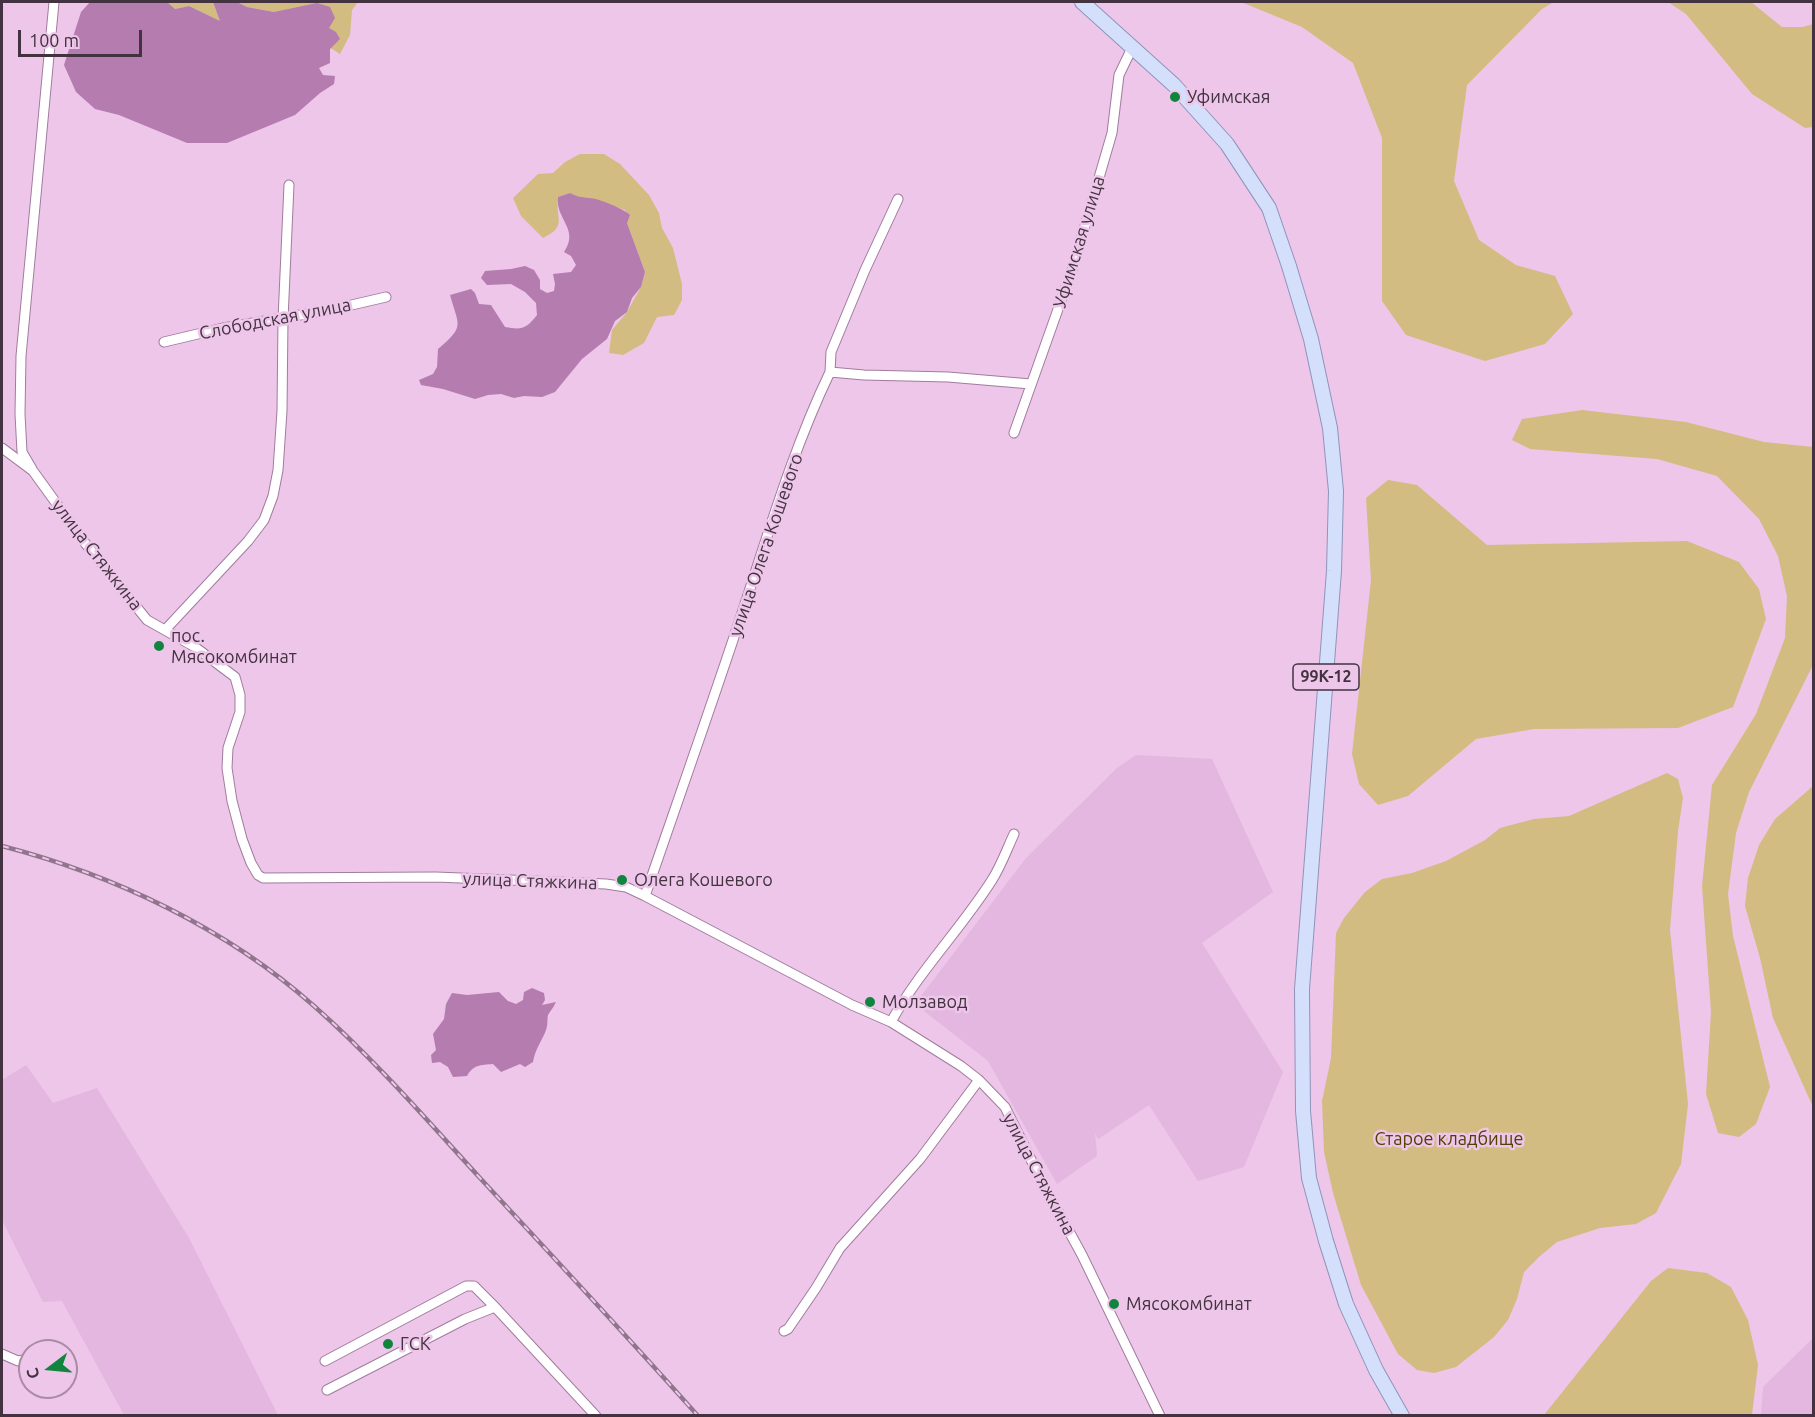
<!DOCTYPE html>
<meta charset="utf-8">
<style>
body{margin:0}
#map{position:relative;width:1815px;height:1417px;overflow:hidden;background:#edc6e9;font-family:Ubuntu,sans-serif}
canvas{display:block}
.frame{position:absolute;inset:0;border:3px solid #433341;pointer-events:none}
.north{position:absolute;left:18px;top:1339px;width:60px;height:60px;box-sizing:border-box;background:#edc6e9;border:2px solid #a98ba6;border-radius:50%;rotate:254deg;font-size:16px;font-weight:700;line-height:24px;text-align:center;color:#433341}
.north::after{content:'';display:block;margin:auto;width:21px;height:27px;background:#11853e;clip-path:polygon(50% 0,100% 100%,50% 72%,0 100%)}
.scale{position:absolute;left:18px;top:30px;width:124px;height:27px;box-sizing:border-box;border:3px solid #433341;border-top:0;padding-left:8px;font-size:18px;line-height:21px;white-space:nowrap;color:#433341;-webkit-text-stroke:4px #edc6e9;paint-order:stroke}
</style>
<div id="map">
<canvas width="1815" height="1417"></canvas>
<div class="frame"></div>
<div class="north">С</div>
<div class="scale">100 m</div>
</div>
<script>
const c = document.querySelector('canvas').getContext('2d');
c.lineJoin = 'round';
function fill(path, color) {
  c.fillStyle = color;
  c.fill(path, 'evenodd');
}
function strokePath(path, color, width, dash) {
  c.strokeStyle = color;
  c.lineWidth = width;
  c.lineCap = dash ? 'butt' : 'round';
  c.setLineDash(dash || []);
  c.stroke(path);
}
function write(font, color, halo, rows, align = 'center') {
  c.font = font + ' Ubuntu,sans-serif';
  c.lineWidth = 5;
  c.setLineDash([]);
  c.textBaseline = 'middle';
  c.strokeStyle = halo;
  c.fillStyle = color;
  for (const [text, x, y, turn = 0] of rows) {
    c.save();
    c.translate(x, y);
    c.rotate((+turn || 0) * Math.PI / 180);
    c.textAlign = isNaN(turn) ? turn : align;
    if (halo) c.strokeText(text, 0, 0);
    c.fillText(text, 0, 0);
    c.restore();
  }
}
fill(new Path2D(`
 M1136,755L1212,759L1273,892L1202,943L1283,1072L1244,1167L1198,1181L1149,1105L1098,1139L1095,1133L1097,1156L1057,1184L988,1061L915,1004L1026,858L1117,768Z
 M26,1065L53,1103L97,1088L189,1238L278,1415H124L62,1301L43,1302L2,1220V1080Z
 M1813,1338V1415H1761L1763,1387Z`), '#e3b7df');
fill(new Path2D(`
 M167,2H213L221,22L189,6L175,9Z
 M237,2H358L352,10L350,35L340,54L274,12L247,7Z
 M1241,2H1554L1542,9L1467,85L1454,181L1479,240L1516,265L1555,276L1573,314L1545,344L1485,361L1406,335L1382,301V138L1353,63L1302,27Z
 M1668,2H1751L1782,27H1803L1813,24V127L1805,128L1752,94L1686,14Z
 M580,154H604L620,164L649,195L659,213L662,228L673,248L682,284V300L674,315L657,317L644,343L623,355L609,353L612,330L627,312L641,287L645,272L627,223L625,210C607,204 587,202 570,193L558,197C555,219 568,226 543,238L521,216L513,198L538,174L553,173L565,162Z
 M1582,410L1686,422L1764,442L1813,447V665L1749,792L1736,833L1728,894L1733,936L1770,1087L1756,1124L1739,1137L1718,1133L1706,1094L1711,1012L1702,886L1712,785L1756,714L1785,638L1787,596L1778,556L1759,519L1717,476L1657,459L1530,449L1512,440L1522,419Z
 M1388,480L1417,485L1487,545L1687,541L1739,562L1759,589L1766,619L1733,707L1678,728L1534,729L1476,739L1408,796L1378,805L1359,784L1352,754L1371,580L1366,498Z
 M1667,773L1678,779L1683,798L1678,831L1670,930L1688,1104L1681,1164L1656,1213L1636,1224L1600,1228L1557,1242L1540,1256L1524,1272L1517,1299L1508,1320L1494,1337L1456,1367L1434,1373L1417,1370L1398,1354L1361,1285L1333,1193L1324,1152L1322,1101L1331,1058L1336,933L1344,918L1365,892L1382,879L1412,873L1446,861L1485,840L1500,828L1534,819L1569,816Z
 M1813,786V1107L1773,1018L1760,958L1745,906L1748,878L1759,845L1775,819Z
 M1668,1268L1707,1273L1731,1287L1748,1320L1758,1365L1752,1415H1544L1651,1281Z`), '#d3bc81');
fill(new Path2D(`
 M90,2H167L175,9L189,6L220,21L213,2H237L247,7L274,12L317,3L330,7L335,18L329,28L336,32L340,39L330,49V63L319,68L323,75L335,76L334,84L320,93L295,115L227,143H187L119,115L95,109L76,92L64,65L81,12Z
 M570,193C578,197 580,197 589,198C598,198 624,209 630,215L627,223L645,272L641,287L632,298L627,312L615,321L607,339L582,359L555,392L542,397L524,396L514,398L501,394L488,395L475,399L443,389L421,385L419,380L433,374L437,367L438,349C465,326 459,327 450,295L471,289L475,293L479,304L491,305L505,327C522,330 526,329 537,315L536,303L525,292L511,284L487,285L481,278L485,271L511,269L525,266L534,270L540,280V289L547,293L554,291L555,284L553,274L571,272L576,265L571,256L564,252C580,229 555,219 558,197Z
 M532,988L544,993L545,1000L542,1005L556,1002C554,1007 550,1011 548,1015C547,1019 548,1025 546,1030C542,1041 535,1049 533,1062L525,1067L520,1064L501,1072L493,1064C480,1065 473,1065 467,1076L453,1077L448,1067L440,1062L432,1063L431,1055L436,1050L433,1034L444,1019L446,1004L452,993L467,995L499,992L508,1001L516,1004L523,1000L524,992Z`), '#b47caf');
const minor = new Path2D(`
 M164,342L223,328L330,310L386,297
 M830,372L864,375L948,377L1031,384
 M1014,433L1073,267L1112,133L1119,75L1132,48
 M2,448L33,471L85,543L147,620L195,647L235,677L240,695V712L228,748L227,768L232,801L242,839L251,863L258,875L263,878L436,877L606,884L626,887L645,896L852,1005L891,1022L961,1066L979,1080L1005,1107L1041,1180L1082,1255L1160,1416
 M32,469L22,452L20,414L21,356L54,2
 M165,630L248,541L264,520L273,496L278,470L282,411L283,319L289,185
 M645,896C678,800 712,704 744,607C770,528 794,447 830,372L831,352L865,270L898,199
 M891,1022C919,971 961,929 992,880C1001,866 1007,849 1014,834
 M784,1331L788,1329L816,1288L840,1248L920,1159L979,1080
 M2,1354L18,1361L30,1359
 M325,1361L466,1286H474L495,1307
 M327,1390L465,1319L495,1307L596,1416`);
const primary = new Path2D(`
 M1082,2L1174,85L1227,144L1269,208L1289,266L1311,339L1330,428L1336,491L1334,571L1302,989L1303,1111L1309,1178L1326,1241L1346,1304L1376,1370L1402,1416`);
strokePath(minor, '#a07c9d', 11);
strokePath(primary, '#8f94b9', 16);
strokePath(minor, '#fff', 9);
strokePath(primary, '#d4dffc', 14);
const rail = new Path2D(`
 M2,846C114,875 226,928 314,1006C374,1059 426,1119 480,1178C553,1257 626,1335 698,1416`);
strokePath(rail, '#90758d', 4.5);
strokePath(rail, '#edc6e9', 2, [7]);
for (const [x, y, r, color] of [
 [1175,97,6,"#11853e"],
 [159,646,6,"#11853e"],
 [622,880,6,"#11853e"],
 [870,1002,6,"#11853e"],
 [1114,1304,6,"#11853e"],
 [388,1344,6,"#11853e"]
]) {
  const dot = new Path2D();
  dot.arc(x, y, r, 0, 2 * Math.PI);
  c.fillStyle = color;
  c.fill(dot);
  strokePath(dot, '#edc6e9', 2);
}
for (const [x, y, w] of [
 [1326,677,66]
]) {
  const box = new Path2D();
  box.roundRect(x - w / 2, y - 13, w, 26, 4.5);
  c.fillStyle = '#edc6e9';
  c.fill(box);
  strokePath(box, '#433341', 1.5);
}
write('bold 16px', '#433341', null, [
 ["99К-12",1326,677]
]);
write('18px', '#433341', '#edc6e9', [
 ["Уфимская",1187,97],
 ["пос.",171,636],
 ["Мясокомбинат",171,657],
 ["Олега Кошевого",634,880],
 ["Молзавод",882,1002],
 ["Мясокомбинат",1126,1304],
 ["ГСК",400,1344]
], 'left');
write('18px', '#433341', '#edc6e9', [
 ["Уфимская улица",1079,242,-73],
 ["Слободская улица",275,319,-11],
 ["улица Олега Кошевого",766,545,-71],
 ["улица Стяжкина",97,555,52],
 ["улица Стяжкина",530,881,2],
 ["улица Стяжкина",1039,1174,62]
]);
write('18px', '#524001', '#edc6e9', [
 ["Старое кладбище",1449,1139]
]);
</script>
